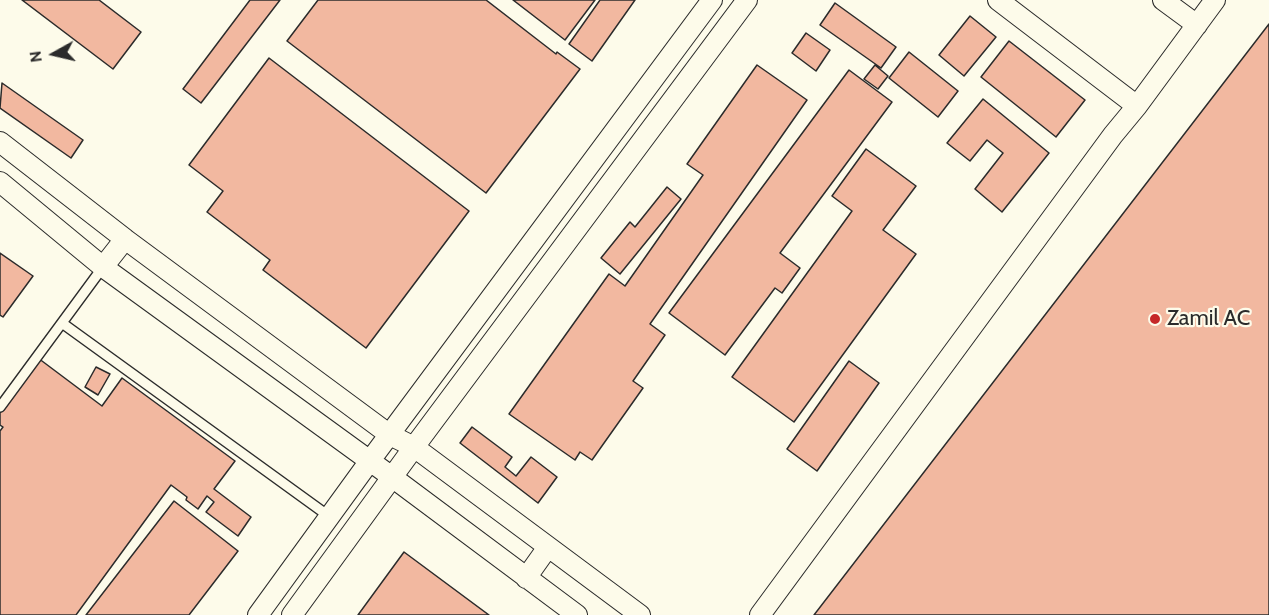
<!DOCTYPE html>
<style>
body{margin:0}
#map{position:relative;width:1269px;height:615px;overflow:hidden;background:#fdfbea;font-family:Cabin,sans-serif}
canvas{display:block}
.north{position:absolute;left:24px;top:24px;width:60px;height:60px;-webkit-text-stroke:4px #fdfbea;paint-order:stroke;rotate:262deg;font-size:16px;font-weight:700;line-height:24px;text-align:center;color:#2b2b2b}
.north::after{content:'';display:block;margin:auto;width:21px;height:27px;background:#2b2b2b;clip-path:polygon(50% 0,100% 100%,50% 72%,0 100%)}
</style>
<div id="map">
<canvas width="1269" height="615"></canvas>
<div class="north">N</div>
</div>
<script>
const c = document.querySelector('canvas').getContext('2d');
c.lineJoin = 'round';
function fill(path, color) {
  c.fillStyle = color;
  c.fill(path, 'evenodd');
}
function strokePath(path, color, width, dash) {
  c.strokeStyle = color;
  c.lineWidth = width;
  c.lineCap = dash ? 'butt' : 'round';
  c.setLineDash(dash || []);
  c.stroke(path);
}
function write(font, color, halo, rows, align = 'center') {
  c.font = font + ' Cabin,sans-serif';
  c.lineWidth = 4.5;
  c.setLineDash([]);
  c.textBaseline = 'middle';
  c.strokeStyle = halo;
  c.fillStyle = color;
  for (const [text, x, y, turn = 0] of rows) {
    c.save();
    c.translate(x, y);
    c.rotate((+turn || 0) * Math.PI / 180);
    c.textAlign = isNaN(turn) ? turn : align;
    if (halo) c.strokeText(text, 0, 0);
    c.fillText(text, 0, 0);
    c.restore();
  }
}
const building = new Path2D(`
 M22,0H99L141,32L113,69Z
 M250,0H280L201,103L183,89Z
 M318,0H486L556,54L557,52L580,69L486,193L287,41Z
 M513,0H595L565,40Z
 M600,0H635L592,61L569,44Z
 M835,3L896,47L881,68L820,25Z
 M970,16L996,37L964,76L939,55Z
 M1269,24V615H814Z
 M806,33L830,50L816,71L792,53Z
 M1009,41L1085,100L1056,137L981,77Z
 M909,52L958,91L938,117L889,78Z
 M269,58L469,211L366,348L263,270L270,260L207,212L223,191L189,165Z
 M757,65L807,100L650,324L665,335L633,381L643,388L592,460L580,452L575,460L509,414L609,274L625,286L703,175L687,164Z
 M875,65L888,76L878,89L864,79Z
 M849,70L892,102L780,253L800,268L782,293L775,288L725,355L669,313Z
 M2,83L83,140L71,158L0,108Z
 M983,99L1049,153L1002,212L975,189L1003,153L987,140L970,161L947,143Z
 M866,149L916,186L883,230L916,254L794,422L732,377L852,211L832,196Z
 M667,187L681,199L620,274L601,258L630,222L635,227Z
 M0,253L33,276L3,317L0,315Z
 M38,358L102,406L122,378L235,461L214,489L251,517L238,536L206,512L214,502L207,496L198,509L186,500L187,497L171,485L76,615H0V431L3,427L0,425V410Z
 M849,361L879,383L817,471L787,449Z
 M96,367L110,374L98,395L85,387Z
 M472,427L512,457L505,467L516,476L531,457L557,477L538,503L460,443Z
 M174,501L238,551L189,615H86Z
 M404,552L489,615H358Z`);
fill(building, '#f2b8a0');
strokePath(building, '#2b2b2b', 1.5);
const service = new Path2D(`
 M62,323L330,517
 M0,407L103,267`);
const minor = new Path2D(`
 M998,0L1137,106
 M1163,0L1197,25
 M0,142L125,239L390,435L414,447L640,615
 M0,182L103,267L392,477L577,615
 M103,267L125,239
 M526,578L548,547
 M258,615L369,462L712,0
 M292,615L414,447L747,0
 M760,615L1113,135L1137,106L1215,0`);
strokePath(service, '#2b2b2b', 12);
strokePath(minor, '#2b2b2b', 22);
strokePath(service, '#fdfbea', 9);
strokePath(minor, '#fdfbea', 20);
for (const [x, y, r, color] of [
 [1155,319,6,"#c62828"]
]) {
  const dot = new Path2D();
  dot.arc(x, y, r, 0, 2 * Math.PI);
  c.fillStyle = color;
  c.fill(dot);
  strokePath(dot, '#fdfbea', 2);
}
write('22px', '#2b2b2b', '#fdfbea', [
 ["Zamil AC",1167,319]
], 'left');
</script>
